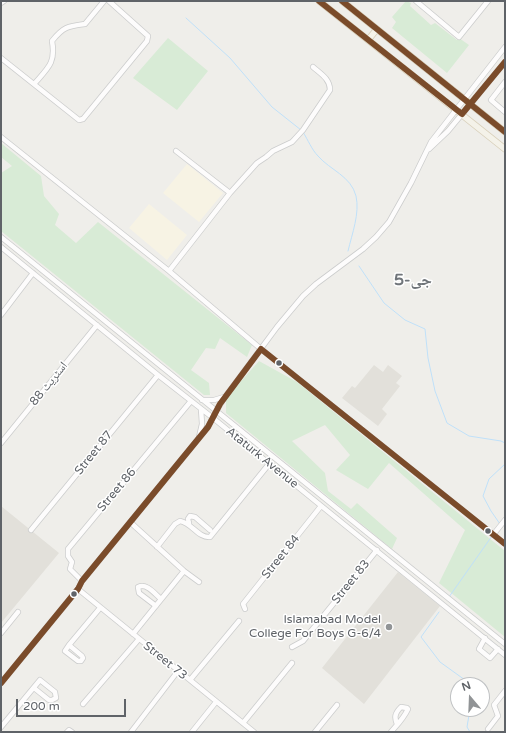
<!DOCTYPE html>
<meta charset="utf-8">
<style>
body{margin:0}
#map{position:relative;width:506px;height:733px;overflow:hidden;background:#efeeea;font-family:"Varela Round",sans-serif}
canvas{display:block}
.frame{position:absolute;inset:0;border:2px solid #5f6368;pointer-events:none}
.north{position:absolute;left:450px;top:677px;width:40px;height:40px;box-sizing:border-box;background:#fff;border:1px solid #bfc1c3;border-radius:50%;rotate:341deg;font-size:11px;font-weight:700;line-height:16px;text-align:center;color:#5f6368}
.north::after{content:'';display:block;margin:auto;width:14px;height:18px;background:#919496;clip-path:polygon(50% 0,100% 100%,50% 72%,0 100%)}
.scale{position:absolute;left:16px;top:699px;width:110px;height:18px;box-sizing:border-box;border:2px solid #5f6368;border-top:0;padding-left:5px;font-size:12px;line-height:14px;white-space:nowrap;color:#5f6368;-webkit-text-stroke:3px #fff;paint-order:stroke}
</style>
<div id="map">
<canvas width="506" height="733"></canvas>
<div class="frame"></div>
<div class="north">N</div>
<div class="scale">200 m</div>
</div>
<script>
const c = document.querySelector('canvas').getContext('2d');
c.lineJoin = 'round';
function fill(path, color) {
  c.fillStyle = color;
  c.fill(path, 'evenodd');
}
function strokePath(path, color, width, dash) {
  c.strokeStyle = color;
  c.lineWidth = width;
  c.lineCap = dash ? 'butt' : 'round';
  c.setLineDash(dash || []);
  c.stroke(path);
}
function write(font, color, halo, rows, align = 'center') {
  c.font = font + ' "Varela Round","Noto Naskh Arabic",sans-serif';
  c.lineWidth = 3;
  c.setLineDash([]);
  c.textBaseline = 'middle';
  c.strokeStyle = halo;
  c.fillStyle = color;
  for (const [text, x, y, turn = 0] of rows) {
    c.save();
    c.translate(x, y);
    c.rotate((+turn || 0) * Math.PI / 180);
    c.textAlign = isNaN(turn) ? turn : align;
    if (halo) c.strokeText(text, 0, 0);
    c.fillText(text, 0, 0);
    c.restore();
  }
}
fill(new Path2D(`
 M187,164L223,193L199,222L163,193Z
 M149,204L187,235L167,260L129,228Z`), '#f7f3e4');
fill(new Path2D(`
 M374,365L383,372L388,365L402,376L396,383L400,386L382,409L387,414L378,426L342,398L352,386L355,388Z
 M1,506L59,553L1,623Z
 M398,572L440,606L364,704L322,668Z`), '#e2e0da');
fill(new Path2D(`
 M406,1L411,3L410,6L431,25L435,23L457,40L459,38L469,45L447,73L392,28L396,22L392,17Z
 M168,38L208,71L177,110L133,78Z
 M1,143L41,176L44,196L59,214L55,225L76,243L98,222L252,345L247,357L220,338L215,349L206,348L191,370L209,383L210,395H204L1,231V173L12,166L1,157Z
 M259,361L297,382L505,551V637L439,583L465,530L389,463L368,489L336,470L350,455L325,425L292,441L325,473L328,491L351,509L357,503L397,538L392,549L226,413V398Z`), '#d8ebd6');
strokePath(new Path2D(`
 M186,18L230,58L272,107L301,130
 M303,132C308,140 312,150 318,156C330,170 351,176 356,196C360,213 352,234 348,251
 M359,266L384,303L405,320L425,329L428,358L435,391L447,423L469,436L501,441L505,443
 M500,524L491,511L483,496L489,479L505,464
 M449,597L492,536
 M439,612L421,637L440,662L465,680L470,685
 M470,732L467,727L470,709`), '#bfe0f9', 1);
const minor = new Path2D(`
 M416,1L459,37L488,1
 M1,3L4,1
 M1,58L79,120L83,119L147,41L148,36L109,1
 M505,82L491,100L505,112
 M34,84C48,68 56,63 52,41C63,27 68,26 85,24L104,1
 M1,137L169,271L261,349L505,544
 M429,149L448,131L505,62
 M176,151L230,193
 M1,237L505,644
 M1,247L158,375L213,418L505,655
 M169,271L230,193L257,163L266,157L273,151L292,142L303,130L330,90C330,79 321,74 313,67
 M1,315L33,273
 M202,400H214L224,397
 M199,437L202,424L201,409
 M1,443L97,325
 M130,522L184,571L199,582
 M189,523L188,519L190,516L195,517L210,530
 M31,530L158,375
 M493,535L505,520
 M157,547L175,524L180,521C192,523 198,538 210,537L269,464
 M82,581L70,569L72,562L68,556V549L191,401
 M78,589L254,732
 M156,606L139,593L138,587C147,583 154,593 161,599
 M245,609L243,604L321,506
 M1,633L18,612
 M133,634L184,571
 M485,638L479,649L490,658L498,649
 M69,645L82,656L83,658L81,661H78L65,651L69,645L100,608
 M292,647L303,641L377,550
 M190,680L239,621
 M1,683L78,589L82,581L208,427L216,411L225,397L277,327L303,296L316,284L363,249L376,237L389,222L411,183L431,142L505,47
 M83,704L139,639
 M243,723L292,663
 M1,727L40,680L55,692L56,698L52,700H49L34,688
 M488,729L498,716L494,705L505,691
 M67,732L69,730L72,732
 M131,732L178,671
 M192,732L216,702
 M315,732L337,705
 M391,732C397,725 404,718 408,709L407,708L401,707C395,713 394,717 397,724`);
const major = new Path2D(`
 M319,1L505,149
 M342,1L505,132
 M368,40L377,29`);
strokePath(minor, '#cbcccc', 6);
strokePath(major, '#d7ceb8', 7);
strokePath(minor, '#fdfcfc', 4.5);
strokePath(major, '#f4f2e9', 5.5);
strokePath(new Path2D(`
 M319,1L462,114L505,62
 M342,1L505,132
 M1,683L78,589L82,581L208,427L220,404L261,349L505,544`), '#7a4b2a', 6);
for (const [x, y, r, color] of [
 [279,363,3.5,"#5f6368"],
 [488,531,3.5,"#5f6368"],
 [74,594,3.5,"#5f6368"],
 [389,627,4,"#919496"]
]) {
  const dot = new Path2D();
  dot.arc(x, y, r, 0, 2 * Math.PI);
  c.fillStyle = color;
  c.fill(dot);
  strokePath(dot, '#fff', 1.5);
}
write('12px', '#5f6368', '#fff', [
 ["اسٹریٹ 88",49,384,-51],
 ["Street 87",94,453,-51],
 ["Ataturk Avenue",262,458,39],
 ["Street 86",117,490,-50],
 ["Street 84",281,557,-51],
 ["Street 83",351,582,-51],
 ["Street 73",165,661,39]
]);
write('12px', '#5f6368', '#fff', [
 ["Islamabad Model",381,620],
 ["College For Boys G-6/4",381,634]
], 'right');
write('bold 16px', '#70757a', '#fff', [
 ["جی-5",413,281]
]);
</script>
